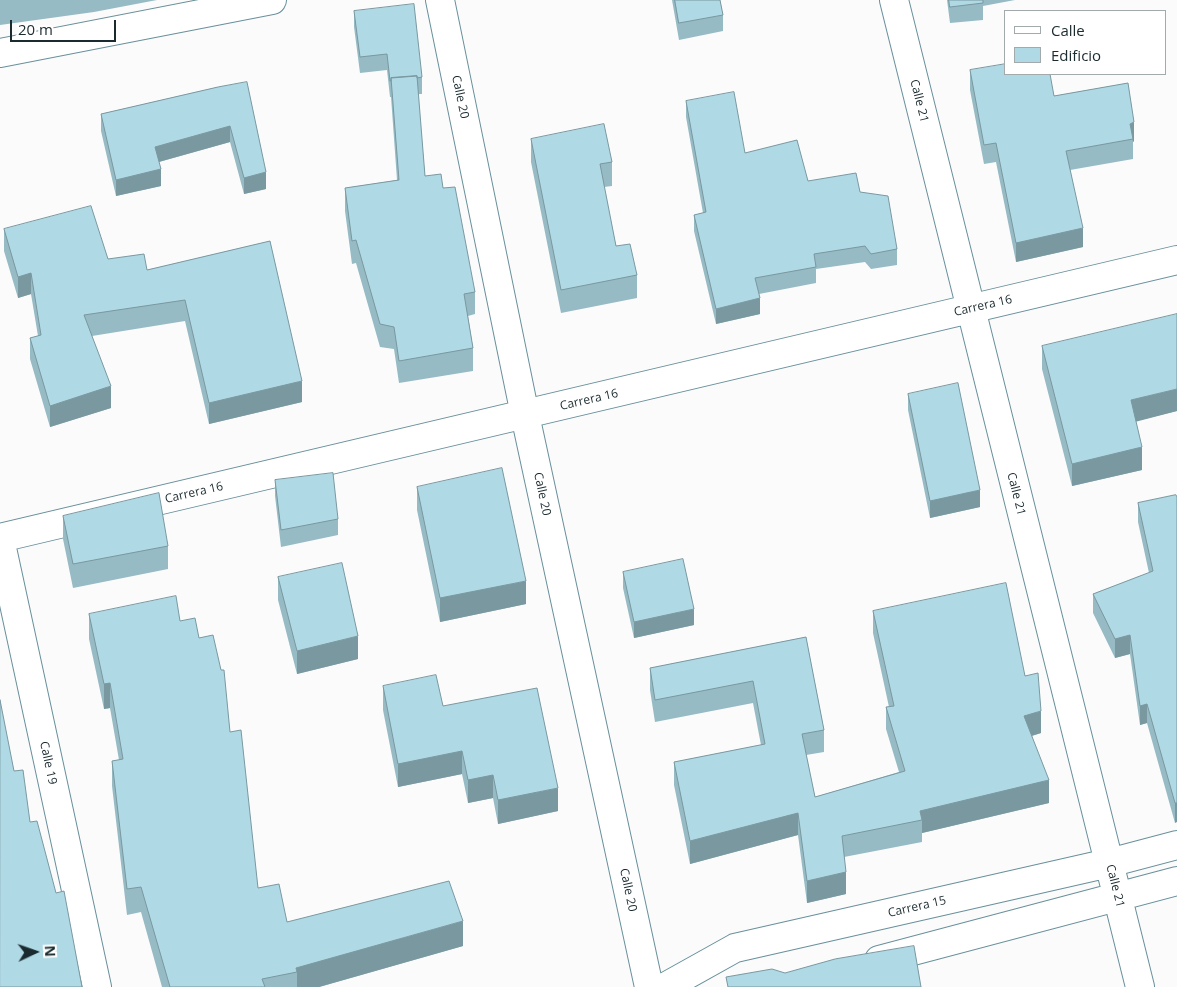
<!DOCTYPE html>
<style>
body{margin:0}
#map{position:relative;width:1177px;height:987px;overflow:hidden;background:#fbfbfb;font-family:"Open Sans",sans-serif}
canvas{display:block}
.legend{position:absolute;left:1004px;top:10px;width:162px;height:65px;box-sizing:border-box;background:#fff;border:1px solid #a3aaac;margin:0;padding:6px 9px;list-style:none;font-size:15px;color:#1a2a2f}
.legend li{display:flex;align-items:center;gap:10px;height:25px}
.legend b{width:25px;border:1px solid #a3aaac}
.north{position:absolute;left:10px;top:927px;width:50px;height:50px;-webkit-text-stroke:4px #fff;paint-order:stroke;rotate:87deg;font-size:14px;font-weight:700;line-height:20px;text-align:center;color:#1a2a2f}
.north::after{content:'';display:block;margin:auto;width:18px;height:22px;background:#1a2a2f;clip-path:polygon(50% 0,100% 100%,50% 72%,0 100%)}
.scale{position:absolute;left:10px;top:20px;width:106px;height:22px;box-sizing:border-box;border:2px solid #1a2a2f;border-top:0;padding-left:6px;font-size:15px;line-height:18px;white-space:nowrap;color:#1a2a2f;-webkit-text-stroke:4px #fff;paint-order:stroke}
</style>
<div id="map">
<canvas width="1177" height="987"></canvas>
<ul class="legend">
<li><b style="height:6px;background:#fff"></b>Calle</li>
<li><b style="height:14px;background:#afd9e5"></b>Edificio</li>
</ul>
<div class="north">N</div>
<div class="scale">20 m</div>
</div>
<script>
const c = document.querySelector('canvas').getContext('2d');
c.lineJoin = 'round';
function strokePath(path, color, width, dash) {
  c.strokeStyle = color;
  c.lineWidth = width;
  c.lineCap = dash ? 'butt' : 'round';
  c.setLineDash(dash || []);
  c.stroke(path);
}
function fill(path, color) {
  c.fillStyle = color;
  c.fill(path, 'evenodd');
}
function write(font, color, halo, rows, align = 'center') {
  c.font = font + ' "Open Sans",sans-serif';
  c.lineWidth = 4;
  c.setLineDash([]);
  c.textBaseline = 'middle';
  c.strokeStyle = halo;
  c.fillStyle = color;
  for (const [text, x, y, turn = 0] of rows) {
    c.save();
    c.translate(x, y);
    c.rotate((+turn || 0) * Math.PI / 180);
    c.textAlign = isNaN(turn) ? turn : align;
    if (halo) c.strokeText(text, 0, 0);
    c.fillText(text, 0, 0);
    c.restore();
  }
}
const street = new Path2D(`
 M440,0L525,415L649,987
 M894,0L1140,987
 M0,53L272,0
 M0,538L1177,260
 M0,539L97,987
 M879,960L1177,881
 M665,987L735,948L1109,863L1177,845`);
strokePath(street, '#68909b', 30);
strokePath(street, '#fff', 28);
fill(new Path2D(`
 M0,0H157L94,12L0,25Z
 M672,0H720L723,15V31L679,40Z
 M947,0H1015L983,6V20L950,23Z
 M354,11L422,77V94H418L425,176L443,188L475,292V314L468,316L473,348V371L399,383L394,349L380,347L356,263L352,264L345,211V188L397,180L391,97H390L387,70L360,73L354,27Z
 M970,70L1054,96L1128,83L1134,141L1133,142V159L1070,170L1083,247L1016,262L996,162L984,164L970,90Z
 M218,87L266,189L244,194L230,142L159,162L161,186L116,196L101,131V114Z
 M686,101L745,153L808,181L860,192L897,249V265L871,269L865,262L816,269V283L759,294L760,314L716,324L694,231V215L703,213L686,117Z
 M531,139L612,162V186L604,187L616,246L637,275V298L561,313L531,162Z
 M4,229L147,270L270,241L302,402L209,424L185,321L92,336L111,408L50,427L30,359V338L38,336L31,294L18,298L4,251Z
 M1042,346L1177,411L1136,421L1142,470L1072,486L1042,369Z
 M908,394L980,507L930,518L908,410Z
 M275,480L338,519V535L281,547L275,496Z
 M417,487L526,604L440,622L417,510Z
 M1176,495L1175,823L1147,723L1140,725L1130,654L1115,658L1093,613V594L1149,573L1138,522V503Z
 M63,516L168,546V569L73,588L63,539Z
 M623,572L694,625L634,638L623,588Z
 M278,577L358,659L297,674L278,600Z
 M873,611L1025,676L1041,733L1032,736L1049,803L922,833V842L844,857L846,894L807,903L798,835L690,864L674,785V762L761,745L753,703L655,722L650,690V668L806,637L824,730V752L806,755L815,797L899,772L886,729V707H889L873,633Z
 M89,614L180,621L199,638L230,732L258,888L287,922L463,946L319,987H162L141,912L127,915L112,786V761L119,760L110,708L104,709L89,639Z
 M383,686L443,706L558,811L498,824L493,798L468,803L462,774L398,787L383,710Z`), '#96bbc5');
fill(new Path2D(`
 M1134,122V141L1133,142L1130,124Z
 M230,126V142L155,163V147Z
 M161,169V186L116,196V180Z
 M266,172V189L244,194V178Z
 M1083,228V247L1016,262V243Z
 M31,273V294L18,298V277Z
 M760,298V314L716,324V309Z
 M302,381V402L209,424V403Z
 M111,386V408L50,427V406Z
 M1177,389V411L1131,423V400Z
 M1142,447V470L1072,486V464Z
 M980,490V507L930,518V501Z
 M526,581V604L440,622V598Z
 M694,609V625L634,638V622Z
 M1130,635V654L1115,658V639Z
 M358,636V659L297,674V651Z
 M110,683V708L104,709V684Z
 M1147,704V723L1140,725V706Z
 M1041,711V733L1024,738V716Z
 M462,751V774L398,787V764Z
 M493,775V798L468,803V780Z
 M1049,780V803L922,833V820L920,811Z
 M558,788V811L498,824V800Z
 M1175,803H1177V822L1175,823Z
 M798,813V835L690,864V841Z
 M846,872V894L807,903V881Z
 M463,921V946L319,987H297V972L296,968Z`), '#7a98a0');
const building = new Path2D(`
 M675,0H720L723,15L679,23Z
 M949,0H983V3L950,7Z
 M414,4L422,77L417,78V76L391,78V81H390L387,54L360,57L354,11Z
 M1006,64V74H1050L1054,96L1128,83L1134,122L1130,124L1133,139L1066,151L1083,228L1016,243L996,143L984,145L970,70Z
 M417,76L425,176L441,174L443,188L455,187L475,292L464,294L473,348L399,361L394,327L380,324L356,240L352,241L345,188L399,180L391,78Z
 M247,82L266,172L244,178L230,126L155,147L161,169L116,180L101,114L218,87Z
 M734,92L745,153L797,140L808,181L856,173L860,192L888,196L897,249L871,254L865,246L814,254L816,267L755,278L760,298L716,309L694,215L706,212L686,101Z
 M604,124L612,162L600,164L616,246L630,244L637,275L561,290L531,139Z
 M91,206L108,259L144,254L147,270L270,241L302,381L209,403L185,300L84,315L111,386L50,406L30,338L41,335L31,273L18,277L4,229Z
 M1177,314V389L1131,400L1142,447L1072,464L1042,346Z
 M958,383L980,490L930,501L908,394Z
 M502,468L526,581L440,598L417,487Z
 M333,473L338,519L281,530L275,480Z
 M159,493L168,546L73,564L63,516Z
 M1176,495L1177,497V803H1175L1147,704L1140,706L1130,635L1115,639L1093,594L1153,571L1138,503Z
 M683,559L694,609L634,622L623,572Z
 M342,563L358,636L297,651L278,577Z
 M1006,583L1025,676L1038,673L1041,711L1024,716L1049,780L920,811L922,820L842,836L846,872L807,881L798,813L690,841L674,762L765,744L753,681L655,700L650,668L806,637L824,730L802,734L815,797L905,771L886,707L894,706L873,611Z
 M176,596L180,621L195,618L199,638L213,635L221,670H224L230,732L241,730L258,888L279,884L287,922L449,881L463,921L296,968L297,972L262,979L265,987H170L141,887L127,889L112,761L123,759L110,683L104,684L89,614Z
 M436,675L443,706L537,688L558,788L498,800L493,775L468,780L462,751L398,764L383,686Z
 M0,700L14,771L23,770L30,822L37,821L56,893L64,891L82,987H0Z
 M914,946L921,987H728L726,977L772,969L785,973L835,959Z`);
fill(building, '#afd9e5');
strokePath(building, '#7a98a0', 1);
write('12px', '#1a2a2f', '#fff', [
 ["Calle 20",460,97,78],
 ["Calle 21",919,101,76],
 ["Carrera 16",983,306,-13],
 ["Carrera 16",589,400,-13],
 ["Carrera 16",194,493,-13],
 ["Calle 20",542,494,78],
 ["Calle 21",1016,494,76],
 ["Calle 19",48,763,78],
 ["Calle 21",1115,886,76],
 ["Calle 20",628,890,78],
 ["Carrera 15",917,907,-13]
]);
</script>
